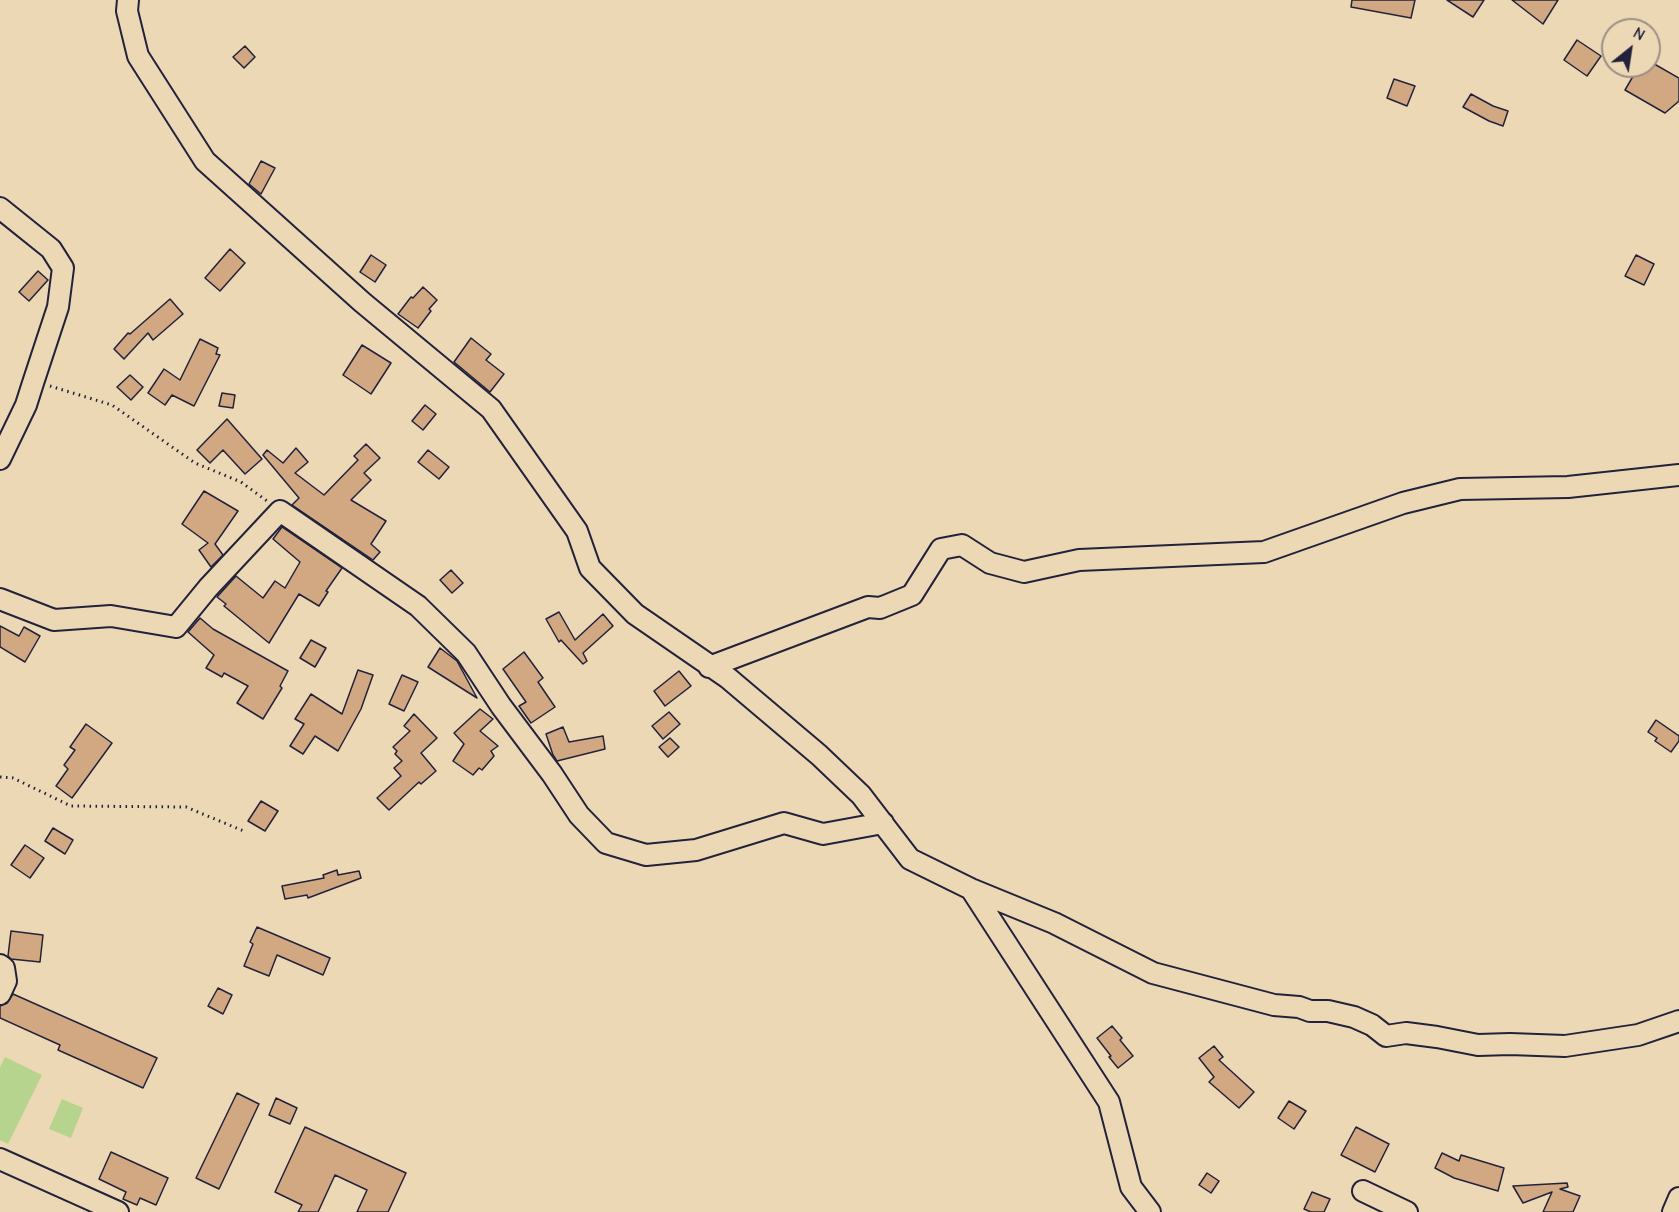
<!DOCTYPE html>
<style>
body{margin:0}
#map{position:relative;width:1679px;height:1212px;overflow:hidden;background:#edd8b6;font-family:"Comic Neue",sans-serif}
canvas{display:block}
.north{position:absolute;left:1601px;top:18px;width:60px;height:60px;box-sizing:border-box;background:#edd8b6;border:2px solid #9c8f85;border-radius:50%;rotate:30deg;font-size:16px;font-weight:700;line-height:24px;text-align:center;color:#22223b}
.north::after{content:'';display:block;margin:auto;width:21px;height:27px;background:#22223b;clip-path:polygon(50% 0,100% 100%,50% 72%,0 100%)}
</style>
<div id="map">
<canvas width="1679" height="1212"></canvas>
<div class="north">N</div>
</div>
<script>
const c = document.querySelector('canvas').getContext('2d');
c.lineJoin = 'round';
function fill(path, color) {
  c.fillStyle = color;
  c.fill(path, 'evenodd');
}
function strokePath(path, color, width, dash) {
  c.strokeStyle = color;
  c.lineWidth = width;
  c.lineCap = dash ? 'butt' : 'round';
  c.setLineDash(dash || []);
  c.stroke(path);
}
fill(new Path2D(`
 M5,1057L42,1075L8,1144L0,1140V1067Z
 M62,1099L83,1108L71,1138L49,1129Z`), '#b6d48d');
const building = new Path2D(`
 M1352,0H1415L1411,18L1351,7Z
 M1447,0H1484L1473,17Z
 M1512,0H1558L1543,24Z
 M1577,40L1601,56L1587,76L1564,60Z
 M245,46L255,57L244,68L233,57Z
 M1649,61L1679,78V101L1665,113L1625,90L1639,66H1649Z
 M1394,79L1415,86L1407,106L1387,98Z
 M1471,94L1493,106L1508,111L1503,126L1489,121L1463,107Z
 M261,161L275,168L261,194L249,184Z
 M230,249L245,263L220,291L205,278Z
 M371,255L386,265L375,282L360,272Z
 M1636,255L1654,264L1644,285L1625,276Z
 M38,271L48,280L29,301L19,292Z
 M423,287L437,300L429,309L431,311L418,328L398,314L411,297L413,298Z
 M170,299L183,314L153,340L148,333L124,359L114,349L128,333L130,334Z
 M471,338L491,354L486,360L504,374L490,392L454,362Z
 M200,339L218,348L216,354L220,355L194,406L172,395L165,405L148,393L164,369L180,380Z
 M362,345L391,363L371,394L343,375Z
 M130,375L143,387L131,400L117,387Z
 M222,393L235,395L233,408L219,406Z
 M425,405L436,414L423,430L412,421Z
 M227,419L262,459L245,474L223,450L210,463L197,450Z
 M366,444L380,458L364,473L371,480L351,500L386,521L371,544L380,552L373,560L292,505L299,498L263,455L267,450L283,463L296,448L308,462L295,473L324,495L358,460L354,456Z
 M428,450L449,467L439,479L418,462Z
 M204,491L238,511L215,544L223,555L211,567L199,550L208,543L182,524Z
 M282,527L342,568L326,591L328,592L319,606L299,594L269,643L224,606L226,604L217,597L236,576L263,598L275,581L285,588L300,562L273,539Z
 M451,570L463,583L452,593L440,580Z
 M559,612L575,640L603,614L613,626L583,653L587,661L583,664L561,640L559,642L546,619Z
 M200,618L213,629L288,671L280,686L282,688L263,719L237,703L248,686L224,673L222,677L206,668L214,655L188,632Z
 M0,626L19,636L24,627L40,636L25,662L0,647Z
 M311,640L326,648L315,667L300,658Z
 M440,648L457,661L477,698L428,667Z
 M524,652L543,678L538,682L555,707L531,723L519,706L526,702L503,669Z
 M358,670L373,675L361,709L338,751L315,736L303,754L290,746L304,724L295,719L311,694L342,714Z
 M679,671L691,686L665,706L654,691Z
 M402,675L418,682L404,711L389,704Z
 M480,709L493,719L480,731L498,746L491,751L494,756L482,770L479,768L473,775L453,761L464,744L454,733Z
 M669,712L680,724L663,739L652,726Z
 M414,714L437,738L421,753L436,771L421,784L419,782L389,810L377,798L401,776L394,768L402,761L395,754L397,751L393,747L410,731L404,726Z
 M1656,720L1679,736V741L1671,752L1655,741L1657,738L1648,732Z
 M86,724L112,743L72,798L56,786L68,769L64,765L75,750L70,747Z
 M563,727L569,742L603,736L605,749L557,761L553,755L546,734Z
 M670,738L679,747L668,757L659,747Z
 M261,801L278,811L265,831L248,821Z
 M53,828L73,840L65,854L45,841Z
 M25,845L44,858L30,878L11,865Z
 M337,870L338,875L359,871L361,878L308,898L307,895L285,899L282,886L324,878L323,875Z
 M257,927L330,958L323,975L277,955L269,976L244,966L253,944L250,942Z
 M11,931L43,935L40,962L11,959L8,956Z
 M218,988L232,995L223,1014L208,1006Z
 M13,994L157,1058L143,1088L58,1050L60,1045L0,1018V1006L7,1003Z
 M1112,1026L1122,1038L1120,1040L1133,1056L1118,1068L1109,1057L1111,1056L1097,1038Z
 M1214,1046L1223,1057L1219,1060L1254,1092L1239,1108L1209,1082L1214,1077L1199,1058Z
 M237,1093L259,1104L219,1189L196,1178Z
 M276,1098L297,1108L290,1124L269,1115Z
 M1289,1101L1306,1111L1294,1129L1278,1118Z
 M305,1127L406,1173L388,1212H357L367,1190L335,1175L318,1212H298L302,1205L275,1192Z
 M1356,1127L1389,1144L1375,1172L1341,1155Z
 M111,1152L168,1178L156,1205L140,1198L137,1205L123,1199L126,1192L99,1179Z
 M1442,1153L1459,1161L1461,1155L1504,1168L1498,1191L1454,1178L1435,1168Z
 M1207,1173L1219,1181L1211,1193L1199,1185Z
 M1567,1183L1568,1187L1560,1189L1580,1196L1573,1212H1543L1552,1192L1523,1203L1513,1186Z
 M1312,1192L1330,1199L1324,1212H1311L1304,1209Z`);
fill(building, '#d2a883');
strokePath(building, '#22223b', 1.5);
const minor = new Path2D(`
 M128,0L127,11L138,56L205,161L362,302L491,409L577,531L590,568L635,614L728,678L819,755L861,795L910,859L971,889L1054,923L1153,973L1274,1005L1299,1007L1310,1011H1328L1354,1017L1372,1025L1386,1036L1406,1033L1437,1037L1478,1045L1510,1044L1565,1046L1638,1035L1679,1021
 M0,208L51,249L63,268L58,307L33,383L26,405L0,459
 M0,599L54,620L111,616L176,627L208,588L280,511L418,606L466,653L501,706L552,774L579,815L606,843L646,855L696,850L784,823L823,834L883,823
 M709,667L868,607L880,608L912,595L941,549L962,545L990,563L1024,572L1079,560L1264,552L1403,503L1460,489L1568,487L1679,475
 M971,889L1109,1102L1131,1187L1150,1212
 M0,965L4,968L6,981L0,994
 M0,1159L118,1212
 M1363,1191L1407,1212
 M1673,1212L1679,1198`);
strokePath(minor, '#22223b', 24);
strokePath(new Path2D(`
 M50,386L112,405L195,463L241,482L267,501
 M0,777L13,778L71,806L186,807L246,832`), '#22223b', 3, [1.5, 4.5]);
strokePath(minor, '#edd8b6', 20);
</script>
